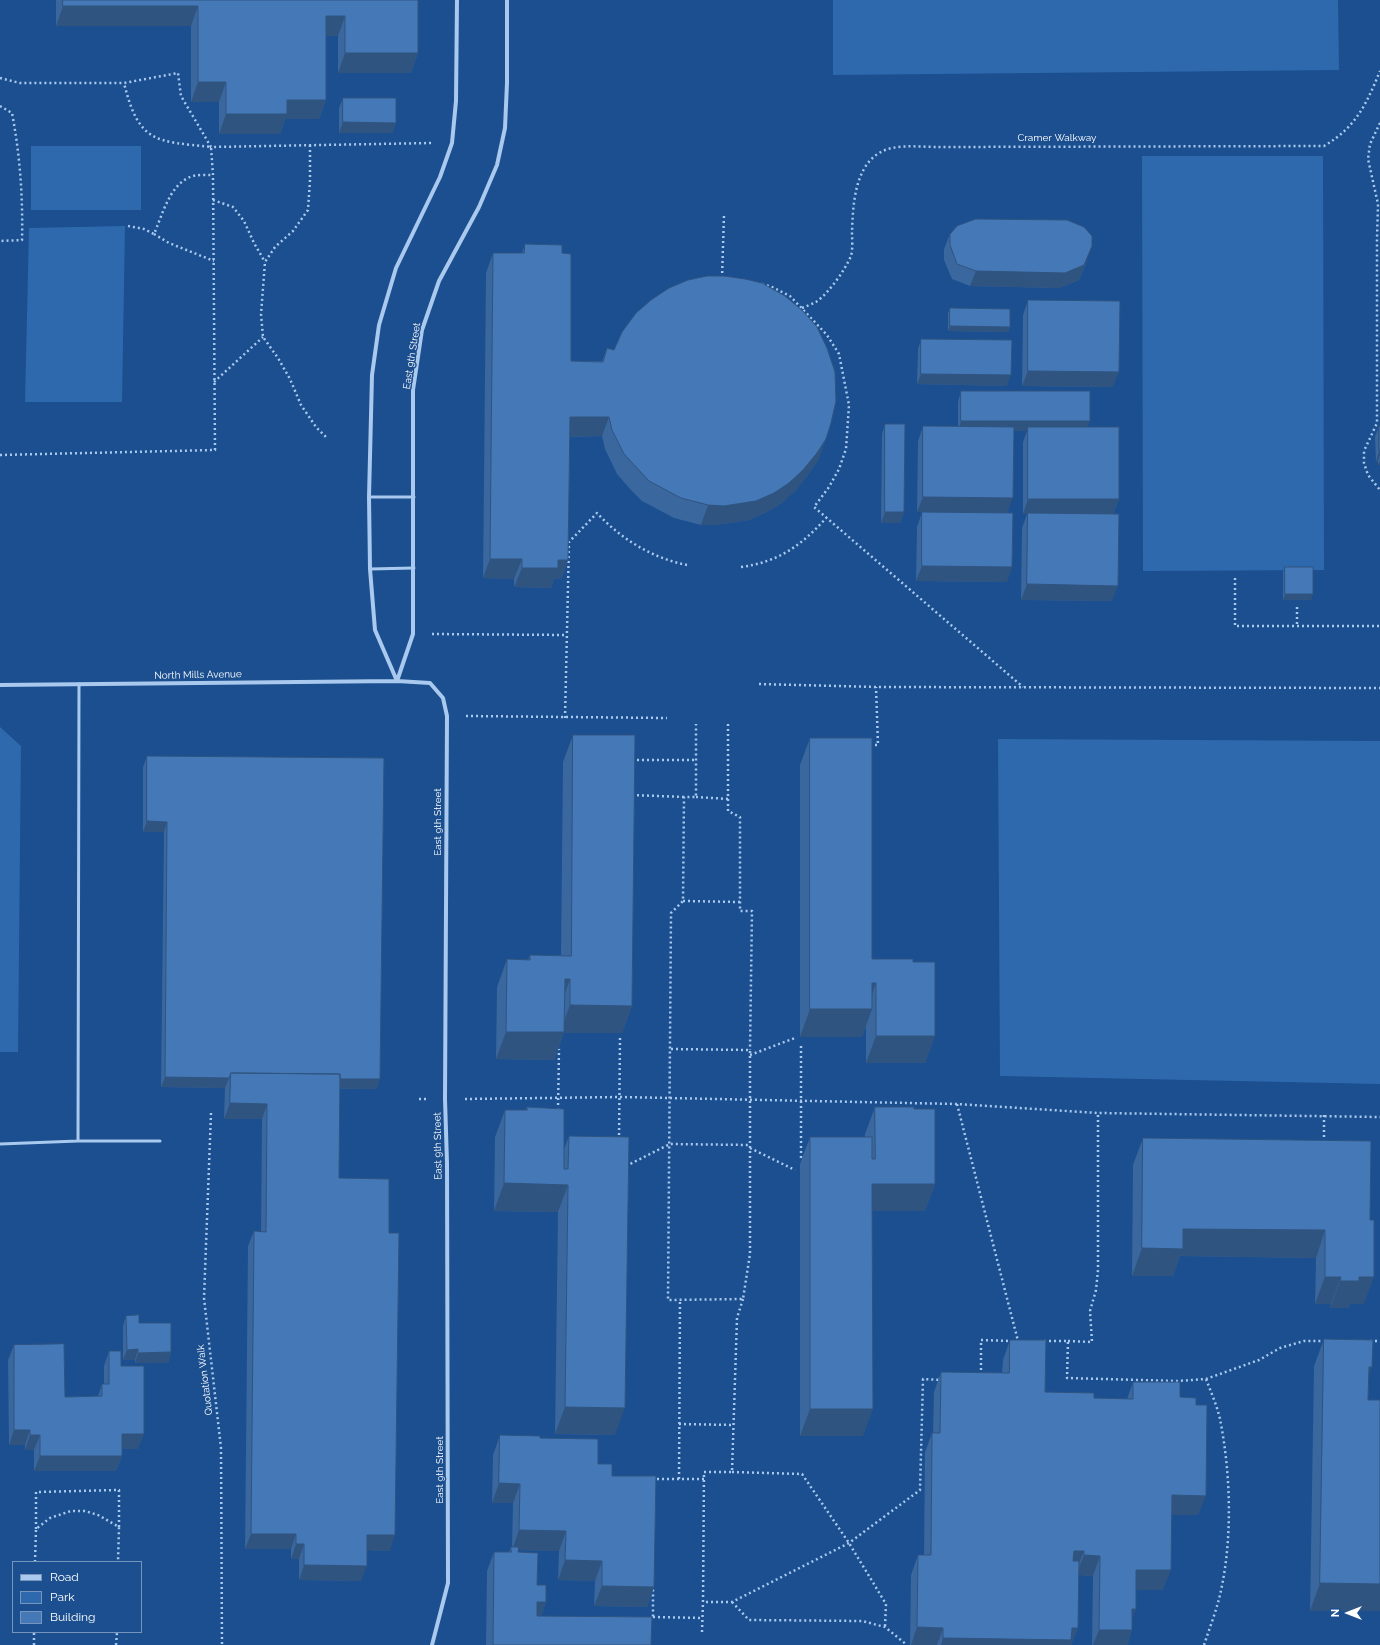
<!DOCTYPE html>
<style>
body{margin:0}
#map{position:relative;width:1380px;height:1645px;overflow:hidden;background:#1b4f8f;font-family:Raleway,sans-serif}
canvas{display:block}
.legend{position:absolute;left:12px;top:1561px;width:130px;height:72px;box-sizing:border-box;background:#1b4f8f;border:1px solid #7695bc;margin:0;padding:5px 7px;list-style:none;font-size:12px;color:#fff}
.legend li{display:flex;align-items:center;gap:8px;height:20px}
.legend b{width:20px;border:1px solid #7695bc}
.north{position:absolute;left:1328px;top:1593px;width:40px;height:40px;-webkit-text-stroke:3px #1b4f8f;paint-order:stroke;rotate:270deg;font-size:11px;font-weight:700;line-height:16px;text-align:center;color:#fff}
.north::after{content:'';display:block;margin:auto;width:14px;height:18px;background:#fff;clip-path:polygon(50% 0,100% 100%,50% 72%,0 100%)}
</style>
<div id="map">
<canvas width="1380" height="1645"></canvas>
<ul class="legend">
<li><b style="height:5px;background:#a9c9ee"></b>Road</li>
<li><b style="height:11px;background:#2e69ad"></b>Park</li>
<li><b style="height:11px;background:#4478b7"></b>Building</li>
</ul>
<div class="north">N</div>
</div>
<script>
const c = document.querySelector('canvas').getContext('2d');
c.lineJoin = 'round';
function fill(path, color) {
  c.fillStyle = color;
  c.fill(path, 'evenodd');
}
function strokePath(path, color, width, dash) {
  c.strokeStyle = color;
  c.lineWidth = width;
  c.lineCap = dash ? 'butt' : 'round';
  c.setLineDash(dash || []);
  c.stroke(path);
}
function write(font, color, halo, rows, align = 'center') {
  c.font = font + ' Raleway,sans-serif';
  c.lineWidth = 3;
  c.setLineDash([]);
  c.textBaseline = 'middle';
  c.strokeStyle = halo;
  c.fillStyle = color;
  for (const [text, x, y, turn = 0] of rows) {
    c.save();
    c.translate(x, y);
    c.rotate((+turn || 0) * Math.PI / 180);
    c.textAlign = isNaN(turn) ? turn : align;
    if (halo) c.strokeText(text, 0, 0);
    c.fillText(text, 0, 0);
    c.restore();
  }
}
fill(new Path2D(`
 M833,0H1338L1339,70L833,75Z
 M31,146H141V210H31Z
 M1142,156H1323L1324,570L1143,571Z
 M125,226L122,402H25L29,228Z
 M0,727L21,746L18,1052H0Z
 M998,739L1380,741V1084L1000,1076Z`), '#2e69ad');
strokePath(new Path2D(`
 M0,78L20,83H124L178,73L181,96L211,147L432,143
 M0,106L12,113C20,155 23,197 22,240L0,241
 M1380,123L1370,144L1368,159L1378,204L1377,239V423L1364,451V463L1368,475L1380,490
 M310,145V180L308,210L293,231L275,247L265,262L261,314L263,337L278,358L290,379L301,405L316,427L326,437
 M213,200L233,207L244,221L254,243L265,262
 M128,226L144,229L154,234C162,216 169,187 188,178C195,174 205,175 213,175
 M154,234L169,243L214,261
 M722,278L724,215
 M762,284L772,287L790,296L827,335L839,354L849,405L846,449L839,469L829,487L814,507L1023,687
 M802,308C807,306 812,304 816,302C829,293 845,270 851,256C853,249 852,239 852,232C853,202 855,156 892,148C906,145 924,147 938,147L1324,146C1356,127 1366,105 1380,71
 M214,382L263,337
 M0,455L215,450L213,175L211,147C156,141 139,144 124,83
 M741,567C779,562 802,545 827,517
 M1235,578V626H1380
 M1297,607V626
 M432,634L566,635
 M759,684L876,687L1380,688
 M466,716L667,718
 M565,718L569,542L597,513C621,539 652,558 687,565
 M728,724V811L740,817V911H752L750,1050
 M870,745H878L876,687
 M632,760H696
 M632,795L684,797
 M696,797L728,799
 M683,901L740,902
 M801,1046V1161
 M671,1049L750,1050V1254L743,1299L668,1300L671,913L683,901L684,797H696V724
 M750,1055L795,1038
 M419,1099H426
 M465,1099L620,1097L957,1104L1098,1113L1380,1117
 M957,1104L1018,1341
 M558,1110L559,1049
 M211,1113L204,1298L221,1448L222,1645
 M619,1140L620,1038
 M1324,1142V1115
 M750,1148L795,1170
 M626,1166L670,1144L750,1145
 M743,1299L737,1318L732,1472H704L703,1602H732L849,1543L920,1490L923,1379L941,1380
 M1044,1341H1068L1067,1378L1177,1381L1206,1379L1259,1360L1280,1348L1304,1341H1325
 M1068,1341L1092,1342L1090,1311L1096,1290L1098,1270V1113
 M1370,1341H1380
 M981,1375V1340L1011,1341
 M679,1424L733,1425
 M732,1472L802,1474L849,1543L886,1604L885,1627
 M652,1479H704
 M679,1479L680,1300
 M36,1529V1492L119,1490V1527
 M35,1562L36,1529L50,1518L71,1511H85L98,1515L119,1527L118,1562
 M732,1602L749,1620L862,1621L885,1627L907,1645
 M653,1617L703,1618
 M649,1619L653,1617V1587
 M702,1632L703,1602
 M34,1645V1632
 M116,1645L117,1632
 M1204,1645C1209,1630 1215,1614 1219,1599C1233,1543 1231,1475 1220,1419C1217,1406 1211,1392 1206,1379`), '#a9c9ee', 2.5, [2, 3]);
strokePath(new Path2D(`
 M369,497H414
 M370,569L414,568
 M78,1141L79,684
 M0,1144L78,1141H160`), '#a9c9ee', 3);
strokePath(new Path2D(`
 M397,681L413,634V390L422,330L439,281L479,207L497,165L505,128L507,83V0
 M397,681L375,630L370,569L369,497L372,375L379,325L396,268L440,177L452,143L456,101L457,0
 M0,685L397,681L430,683L443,698L447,716L445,1099L447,1163L448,1583L432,1645`), '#a9c9ee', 4);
fill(new Path2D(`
 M56,0H418V53L411,73H338V36H326V100L319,119H285L280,134H219V102H191V26H56Z
 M343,98L396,123L392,133H339V108Z
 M950,234L1087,261L1079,280L1059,288L970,286L952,279L944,260V249Z
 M525,244L562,253L571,361H602L607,348L819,459L809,473L796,490L782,503L767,512L749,520L716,525H701L674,518L642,501L630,489L617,474L605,449L602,436L570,437L568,560L561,579H554L551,588L514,587V579L483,578L486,273L493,253H522Z
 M1028,300L1113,387L1022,386L1023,315Z
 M950,308L1010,327L1008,332L948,331V313Z
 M921,339L1007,386L917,384L918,349Z
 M961,391L1088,427L1119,499L1113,514L1112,601L1021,600L1022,528L1027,514H1023V442L1027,431H1014L1008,513L1007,582L916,581L917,527L922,512H917L918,441L923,426H958V402Z
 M885,424L904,512L900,523H881L882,434Z
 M1380,425V465H1378V461L1376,462L1375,437L1379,426Z
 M1285,567L1311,600H1283V572Z
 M573,735L632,1006L622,1033H564L554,1060L496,1059L497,987L507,959L528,960L530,955H561L563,762Z
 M810,738L872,959L913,962L935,1036L925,1063H866V1026L862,1037H800V765Z
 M147,756L377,1089H340L339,1178L389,1233L390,1551L367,1550L361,1581L299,1580V1559H291V1549H245L248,1246L254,1231L261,1232L262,1119H224L225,1088L161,1087L164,832H143V767Z
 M527,1107L564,1149L569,1136L615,1435L555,1434L558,1212L494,1211L495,1137L505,1110H526Z
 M875,1107L914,1109L935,1184L925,1211H872L863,1436H800V1164L810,1137H865V1134Z
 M1143,1138L1371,1141L1364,1304H1350L1349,1308H1330L1331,1304H1315L1316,1258L1180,1256L1173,1276H1132L1133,1165Z
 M126,1316L139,1323L171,1352L168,1363H135V1360H123V1326Z
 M1324,1339L1369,1376L1368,1400L1380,1611H1310L1314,1366Z
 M1010,1340L1045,1392L1094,1398L1127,1399L1133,1382L1180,1397L1198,1515H1171L1163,1590H1136L1132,1618V1630L1127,1645H1092L1093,1576L1078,1575V1628L1071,1645H910L911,1575L918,1555H924L925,1452L932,1433H933L934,1392L941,1372L1002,1373L1003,1360Z
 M14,1345L65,1397L98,1396L102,1384H104V1366L109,1351L121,1366L138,1449H122V1456L116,1471H34V1450H25V1445H9L8,1360Z
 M500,1435L540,1438L598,1464L612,1476L654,1587L647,1607L594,1606L595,1581L558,1580L559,1551L519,1550L518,1552L537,1585L546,1602L541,1616L651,1645H486L487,1571L494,1552H509L511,1547H512L513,1503H492L493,1455Z`), '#3a679d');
fill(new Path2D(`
 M63,6H198L191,26H56Z
 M326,16H345L338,36H319Z
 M345,53H418L411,73H338Z
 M198,82H226L219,102H191Z
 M287,100H326L319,119H285L280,134H219L226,114Z
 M343,122L396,123L392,133H339Z
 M1092,246L1087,261L1079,280L1059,288L970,286L976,271Z
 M950,326L1010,327L1008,332L948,331Z
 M1028,371L1119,372L1113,387L1022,386Z
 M921,374L1011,375L1007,386L917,384Z
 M570,417H609L602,436L563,437Z
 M961,421H1090L1086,431L1028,427L1027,431H958Z
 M826,439L819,459L809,473L796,490L782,503L767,512L749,520L716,525H701L708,505Z
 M1379,451H1380V456L1378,461L1376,462Z
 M1380,460V465H1378Z
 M923,497L1013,498L1007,513L917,512Z
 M1028,499H1119L1113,515L1028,513L1027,514H1023Z
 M885,512H904L900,523H881Z
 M490,559H522L514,579L483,578Z
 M558,560H568L561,579H554L551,588L514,587L522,568Z
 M922,566L1012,567L1007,582L916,581Z
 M1027,584L1118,586L1112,601L1021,600Z
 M1285,594H1313L1311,600H1283Z
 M147,821L167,822L164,832H143Z
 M565,979H570L560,1007Z
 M872,983H876L867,1009H872L862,1037H800L810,1009Z
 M570,1005L632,1006L622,1033H564L554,1060L496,1059L506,1032H560Z
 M876,1036H935L925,1063H866Z
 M165,1077L229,1078L225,1088L161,1087Z
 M230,1078L380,1079L377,1089L230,1088Z
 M230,1103L267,1104L262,1119H224Z
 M504,1183L568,1185L558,1212L494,1211Z
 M872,1184H935L925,1211H862Z
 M1183,1229L1325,1230L1316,1258L1180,1256L1173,1276H1132L1142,1248Z
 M1325,1277H1341L1331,1304H1315Z
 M1359,1277H1374L1364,1304H1350L1349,1308H1330L1340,1281Z
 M138,1349L135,1360H123L127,1350Z
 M171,1352L168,1363H135L138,1353Z
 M1369,1367H1372L1362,1394Z
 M565,1407L625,1408L615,1435L555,1434Z
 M810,1409H873L863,1436H800Z
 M14,1430H30L25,1445H9Z
 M122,1434H144L138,1449H116Z
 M30,1435H40L34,1450H25Z
 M40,1456H122L116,1471H34Z
 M499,1483L520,1484L513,1503H492Z
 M1172,1495L1206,1496L1198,1515H1165Z
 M519,1530L566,1531L559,1551L512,1550Z
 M251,1534H296L291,1549H245Z
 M367,1535H395L390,1551L361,1550Z
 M296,1544H304L299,1559H291Z
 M1074,1551H1084L1076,1571H1067Z
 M1084,1555L1100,1556L1093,1576L1076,1575Z
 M565,1560L602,1561L595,1581L558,1580Z
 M304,1565L367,1566L361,1581L299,1580Z
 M1136,1570H1171L1163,1590H1129Z
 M1320,1583L1380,1584V1611H1310Z
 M602,1586L654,1587L647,1607L594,1606Z
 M537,1602H546L539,1622H530Z
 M1132,1609H1136L1128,1629Z
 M917,1627L943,1628L937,1645H911Z
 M1072,1628H1078L1071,1645H941L943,1638Z
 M1099,1630H1132L1127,1645H1093Z`), '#305480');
const building = new Path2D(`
 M63,0H418V53H345V16H326V100H287V114H226V82H198V6H63Z
 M343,98H396V123L343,122Z
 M976,219L1067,220L1084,227L1092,236V246L1084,265L1065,273L976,271L957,264L950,245V234L957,226Z
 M525,244L562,245V253L571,254V361L603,362L607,348L614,350L622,332L636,313L651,300L669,288L688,280L707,276H724L745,279L762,283L785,296L803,311L817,327L827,348L835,372L836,401L831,423L826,439L817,453L803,470L789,483L774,493L756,501L724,506L708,505L681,498L649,481L638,469L624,454L612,430L609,417H570L568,560H558V568H522V559H490L493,253H524Z
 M1028,300L1120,301L1119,372L1028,371Z
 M950,308L1010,309V327L950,326Z
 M921,339L1012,340L1011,375L921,374Z
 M961,391H1090V421H961Z
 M885,424H905L904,512H885Z
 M923,426L1014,427L1013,498L923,497Z
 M1379,426H1380V451H1379Z
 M1028,427H1119V499H1028Z
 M922,512L1013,513L1012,567L922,566Z
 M1028,513L1119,514L1118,586L1027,584Z
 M1285,567H1313V594H1285Z
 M573,735H635L632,1006L570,1005V979H565L564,1032H506L507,959L530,960V955L571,956Z
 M810,738H872V959H913V962H935V1036H876V983H872V1009H810Z
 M147,756L384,758L380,1079H340V1074L231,1073L229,1078L165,1077L167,822L147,821Z
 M231,1073L340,1074L339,1178L389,1179V1233H399L395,1535H367V1566L304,1565V1544H296V1534H251L254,1231L266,1232L267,1104L230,1103Z
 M527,1107L564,1109V1169H568L569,1136L629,1137L625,1408L565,1407L568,1185L504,1183L505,1110H527Z
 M875,1107H914V1109H935V1184H872L873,1409H810V1137H872V1159H875Z
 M1143,1138L1371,1141L1370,1220H1374V1277H1359V1281H1340L1341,1277H1325V1230L1183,1229V1249L1142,1248Z
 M139,1315V1323H171V1352L138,1353V1349L127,1350L126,1316Z
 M1324,1339L1373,1340L1372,1367H1369L1368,1400H1380V1584L1320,1583Z
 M1010,1340H1046L1045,1392L1094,1393V1398L1133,1399V1382H1180V1397L1196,1398V1405H1207L1206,1496L1172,1495L1171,1570H1136V1609H1132V1630H1099L1100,1556L1084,1555V1551H1074L1073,1561H1079L1078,1628H1072L1071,1640L943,1638V1628L917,1627L918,1555H931L932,1433H940L941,1372L1009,1373Z
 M64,1344L65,1397L102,1396V1384H109V1351H121V1366H144V1434H122V1456H40V1435H30V1430H14V1345Z
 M500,1435L540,1436V1438L598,1439V1464H612V1476H656L654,1587L602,1586V1561L565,1560L566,1531L519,1530L520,1484L499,1483Z
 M511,1547H519L518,1552L538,1553L537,1585H546V1602H537V1616L652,1617L651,1645H493L494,1552H511Z`);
fill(building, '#4478b7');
strokePath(building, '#305480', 1);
write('10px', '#fff', '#1b4f8f', [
 ["Cramer Walkway",1057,138],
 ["East 9th Street",412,356,-81],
 ["North Mills Avenue",198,675,-1],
 ["East 9th Street",438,822,-90],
 ["East 9th Street",438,1146,-91],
 ["Quotation Walk",205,1380,-97],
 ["East 9th Street",440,1470,-90]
]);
</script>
